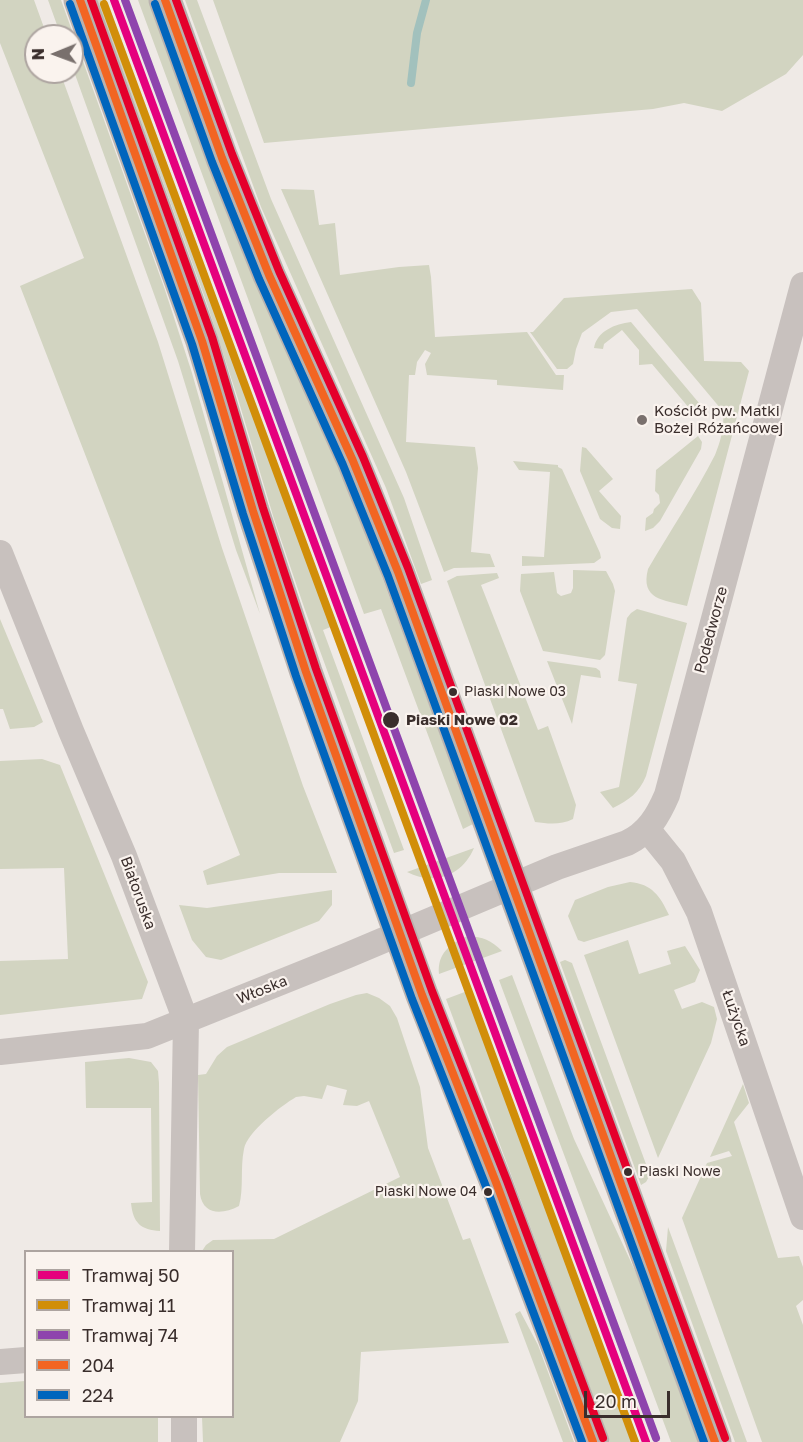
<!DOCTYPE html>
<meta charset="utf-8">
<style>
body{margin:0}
#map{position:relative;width:803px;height:1442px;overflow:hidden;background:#efeae6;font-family:"Golos Text",sans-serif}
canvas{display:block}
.legend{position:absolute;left:24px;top:1250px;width:210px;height:168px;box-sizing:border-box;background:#faf3ee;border:2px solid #ada4a0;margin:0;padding:8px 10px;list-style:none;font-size:18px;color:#3a2e2c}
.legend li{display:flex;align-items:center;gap:12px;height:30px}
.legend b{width:30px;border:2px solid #ada4a0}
.north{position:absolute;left:24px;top:24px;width:60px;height:60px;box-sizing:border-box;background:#faf3ee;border:2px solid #ada4a0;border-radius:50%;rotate:269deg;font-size:16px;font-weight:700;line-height:24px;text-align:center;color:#3a2e2c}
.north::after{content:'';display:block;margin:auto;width:21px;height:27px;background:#79706d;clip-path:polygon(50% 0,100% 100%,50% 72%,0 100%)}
.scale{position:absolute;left:584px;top:1391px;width:86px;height:27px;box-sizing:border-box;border:3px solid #3a2e2c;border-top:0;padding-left:8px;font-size:18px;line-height:21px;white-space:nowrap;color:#3a2e2c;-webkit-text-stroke:4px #faf3ee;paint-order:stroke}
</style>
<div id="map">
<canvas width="803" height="1442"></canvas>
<ul class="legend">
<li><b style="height:8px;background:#e5007d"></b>Tramwaj 50</li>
<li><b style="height:8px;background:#d18e09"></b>Tramwaj 11</li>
<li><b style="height:8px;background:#8e44ad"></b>Tramwaj 74</li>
<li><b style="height:8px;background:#f26522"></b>204</li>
<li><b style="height:8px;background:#0065bd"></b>224</li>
</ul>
<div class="north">N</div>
<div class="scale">20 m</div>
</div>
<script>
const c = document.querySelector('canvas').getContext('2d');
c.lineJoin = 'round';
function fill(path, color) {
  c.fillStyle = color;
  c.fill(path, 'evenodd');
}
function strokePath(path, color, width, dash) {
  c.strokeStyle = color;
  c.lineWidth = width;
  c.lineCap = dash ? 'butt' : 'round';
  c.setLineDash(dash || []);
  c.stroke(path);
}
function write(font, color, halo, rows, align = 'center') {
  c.font = font + ' "Golos Text",sans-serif';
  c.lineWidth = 4.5;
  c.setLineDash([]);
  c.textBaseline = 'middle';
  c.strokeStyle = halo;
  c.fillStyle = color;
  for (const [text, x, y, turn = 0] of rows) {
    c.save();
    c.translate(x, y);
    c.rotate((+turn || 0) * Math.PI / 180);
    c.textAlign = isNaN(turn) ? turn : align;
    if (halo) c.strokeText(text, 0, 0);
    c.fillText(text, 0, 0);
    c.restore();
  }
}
fill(new Path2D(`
 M0,0H34L47,36H36V72H60L158,342L222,548L303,786L337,873H279L207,885L203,871L240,855L20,286L84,258L0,43Z
 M48,0H61L165,290L192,373L260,614L236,550L178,361L72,66V36H61Z
 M97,0H106L336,625L323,630L404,850L394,853L305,610L274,519L238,399L206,301Z
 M138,0H149L352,495L473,824L463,829L381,609L364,614Z
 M185,0H197L271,199L404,498L432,580L421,584L386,488L261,207Z
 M213,0H803V55L786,74L722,111L684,103L653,109L264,143Z
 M281,189L314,190L319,225L335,223L340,275L399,267L429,265L431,277L435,337L527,332L556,375H564L563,390L497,385V380L427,375L425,364L431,353L425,350L417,362L415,375H409L406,442L475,447L478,468L471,552L490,554L495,567L454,568L444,572L406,472Z
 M692,289L701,303L704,361L741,362L749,371L687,606C664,600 640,600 648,569C670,531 695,494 715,455C720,443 727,421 721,409L637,309L611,312L582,333L576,349L573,364L567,369H557L530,332H533L564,298Z
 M631,322L699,403L700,407L695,415L652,364L639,365V350L622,330L604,344L603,349L594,348C597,331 615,324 631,322Z
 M698,436L702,442L701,449L660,521L653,528L645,531L646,518L653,513L654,509L660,503L659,495L655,491L656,470Z
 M582,447L586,448L613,479L599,491L621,516L620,529L612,528L600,519L580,471Z
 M513,461L558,465V467L562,469L600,553L601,558L594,563L522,566V556L544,557L550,472L519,470Z
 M573,570L606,571L613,584L615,591L605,655L600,660L543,651L520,591L521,574L554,572L557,593L561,596L571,593L573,588Z
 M497,573L499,578L481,585L538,730L548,726L574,799L576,805L573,819C561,825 549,824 535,822L447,581L457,576Z
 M637,609L687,623L646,776C639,793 629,800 613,808L600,792L619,787L637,684L618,681L627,618L631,613Z
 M0,619L43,722L34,727L10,729L3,709H0Z
 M547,661L596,668L600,671L601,678L581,675L572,724Z
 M42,759L60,765L148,982L142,999L0,1015V961L68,959L64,868L0,869V761Z
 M474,848C462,876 434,886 407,872Z
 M630,882C652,884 660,896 669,915L584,942L578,940L568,916L575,900L608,887Z
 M332,890V905L319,921L221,960L206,957L192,940L179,905L207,908Z
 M468,936C483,937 491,940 502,951L439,974C437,954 450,943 468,936Z
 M628,940L639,974L671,964L667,951L685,946L700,970L695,982L674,990L682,1009L702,1002L714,1007L717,1019L711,1043L658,1158L584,955Z
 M565,960L572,963L650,1175L646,1182L641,1185L560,962Z
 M512,975L574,1139L637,1275L698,1442H671L499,980Z
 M470,990L639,1442H610L446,999Z
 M367,993L379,998L390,1006L397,1018L420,1087L428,1148L463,1240L470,1238L509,1343L361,1352L358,1401L340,1442H203L202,1417L232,1416V1252L202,1251L206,1245L213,1240L274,1239L400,1177L369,1101L357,1106L343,1105L347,1090L327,1085L322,1099L304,1096L296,1097C281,1106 247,1132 244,1149C240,1168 244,1188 239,1206C222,1215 203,1215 200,1194L198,1075L206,1074L217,1056L227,1047L330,1004L356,995Z
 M129,1058L151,1062L158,1071L159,1083L160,1231C141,1230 133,1223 131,1203L152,1202L151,1108H86L85,1062Z
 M743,1084L749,1103L734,1122L778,1258L799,1256L803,1267V1300L796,1306L803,1325V1442H762L682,1218L707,1163L732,1156L729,1151L710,1157Z
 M668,1227L747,1442H735L666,1251Z
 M520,1311L538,1345L574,1442H563L515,1314Z
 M25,1381L26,1416L158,1417V1442H0V1383Z`), '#d2d4c1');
strokePath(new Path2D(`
 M411,83L417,33L426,0`), '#a2c1bd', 8);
strokePath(new Path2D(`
 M0,553L71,731L124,856L186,1021L182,1252
 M647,829L673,861L699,912L803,1217
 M0,1052L147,1036L346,956L557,867L627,843C648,833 658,816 667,795L803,285
 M0,1362L26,1360
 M184,1416V1442`), '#c8c1be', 26);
strokePath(new Path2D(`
 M80,0L202,341L253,511L306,672L377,870L422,995L497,1185L593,1442
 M165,0L222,158L269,275L353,461L398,572L715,1442`), '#b9b2af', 33);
strokePath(new Path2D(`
 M80,0L202,341L253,511L306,672L422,995L497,1185L593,1442
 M165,0L222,158L269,275L353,461L398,572L715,1442`), '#f26522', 8);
strokePath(new Path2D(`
 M70,4L192,344L243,514L296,676L412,999L487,1189L582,1442
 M155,4L212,162L259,279L343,465L388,576L704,1442`), '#0065bd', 8);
strokePath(new Path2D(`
 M91,0L212,337L263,508L316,669L432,991L507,1181L603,1438
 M176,0L232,154L279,271L363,457L408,568L725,1438`), '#e4002b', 8);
strokePath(new Path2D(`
 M114,0L646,1442`), '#e5007d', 8);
strokePath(new Path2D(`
 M104,4L635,1442`), '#d18e09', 8);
strokePath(new Path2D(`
 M125,0L656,1438`), '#8e44ad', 8);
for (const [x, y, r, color] of [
 [642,420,6,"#79706d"],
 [453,692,5,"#3a2e2c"],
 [391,720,9,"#3a2e2c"],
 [628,1172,5,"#3a2e2c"],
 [488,1192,5,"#3a2e2c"]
]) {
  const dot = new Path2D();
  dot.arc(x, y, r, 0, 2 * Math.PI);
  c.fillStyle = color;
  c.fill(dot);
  strokePath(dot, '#faf3ee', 2);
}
write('14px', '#3a2e2c', '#faf3ee', [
 ["Piaski Nowe 03",464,692],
 ["Piaski Nowe",639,1172],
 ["Piaski Nowe 04",477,1192,"right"]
], 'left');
write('15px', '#3a2e2c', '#faf3ee', [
 ["Kościół pw. Matki",654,411],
 ["Bożej Różańcowej",654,428]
], 'left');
write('15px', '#3a2e2c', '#faf3ee', [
 ["Podedworze",711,630,-75],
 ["Białoruska",138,893,70],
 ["Włoska",262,990,-22],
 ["Łużycka",736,1018,71]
]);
write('bold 15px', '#3a2e2c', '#faf3ee', [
 ["Piaski Nowe 02",406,720]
], 'left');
</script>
